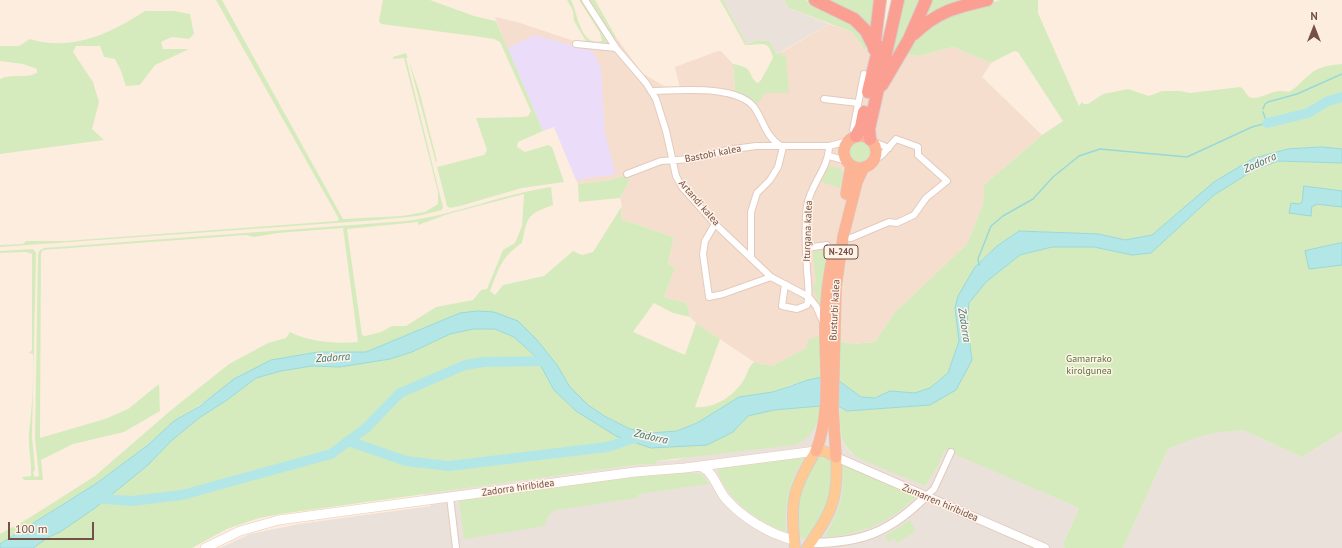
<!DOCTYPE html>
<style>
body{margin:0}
#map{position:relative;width:1342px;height:548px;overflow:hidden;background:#fdeddf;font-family:"PT Sans",sans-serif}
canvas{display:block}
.north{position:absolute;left:1294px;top:8px;width:40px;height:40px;-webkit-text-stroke:3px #fff2e6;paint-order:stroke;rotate:0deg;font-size:11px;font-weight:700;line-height:16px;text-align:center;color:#745046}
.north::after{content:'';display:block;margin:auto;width:14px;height:18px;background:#745046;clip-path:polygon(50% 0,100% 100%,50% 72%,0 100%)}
.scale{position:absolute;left:8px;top:522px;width:86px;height:18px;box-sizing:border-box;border:2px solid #745046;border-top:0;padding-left:5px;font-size:12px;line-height:14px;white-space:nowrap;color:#745046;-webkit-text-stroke:3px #fff2e6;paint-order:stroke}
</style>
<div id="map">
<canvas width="1342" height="548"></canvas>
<div class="north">N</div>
<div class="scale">100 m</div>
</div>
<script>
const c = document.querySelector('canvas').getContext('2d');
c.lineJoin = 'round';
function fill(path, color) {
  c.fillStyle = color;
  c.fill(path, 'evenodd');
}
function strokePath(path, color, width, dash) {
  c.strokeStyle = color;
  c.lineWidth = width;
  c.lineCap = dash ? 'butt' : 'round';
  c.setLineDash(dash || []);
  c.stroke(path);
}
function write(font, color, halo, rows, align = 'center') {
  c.font = font + ' "PT Sans",sans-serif';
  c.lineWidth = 3;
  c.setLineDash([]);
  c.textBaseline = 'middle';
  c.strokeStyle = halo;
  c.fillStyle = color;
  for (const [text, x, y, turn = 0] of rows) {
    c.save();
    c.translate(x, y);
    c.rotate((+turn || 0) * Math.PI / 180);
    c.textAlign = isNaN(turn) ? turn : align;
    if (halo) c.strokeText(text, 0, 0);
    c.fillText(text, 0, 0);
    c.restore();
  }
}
fill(new Path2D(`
 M495,17L517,22L580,43L608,44L616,37L642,73L664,86L675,89H680L675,67L718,51H721L733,64L735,91L745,95L756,105L782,52L829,24L852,32L864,49L919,56L953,47L991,63L982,77L1042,135L984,185L983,204L967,244L895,312L875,342L851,344L820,336L806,348L772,366L754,362L696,323L690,317L687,303L664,297L675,268L668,263L674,237L621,219L622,206L620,198L630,180L626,175L611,180L578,184L554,127L516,71Z`), '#f5decd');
fill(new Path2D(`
 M723,0H784L789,8L829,24L777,54L769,41L757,40L747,44Z
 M820,406L840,407V432L846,447L851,453L925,486L937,468L945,449L1079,508L1062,546L1066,548H220L250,534L299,524L431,506L424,494L634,465L656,464V461L676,460L819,420Z
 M1224,430L1245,431L1302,457L1342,432V548H1123L1168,449L1190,439Z`), '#ebe1db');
fill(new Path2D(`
 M535,35L592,51L601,67L605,134L616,174L576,180L554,127L543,131L507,48Z`), '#ebdcf9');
fill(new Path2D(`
 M216,0H222L343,219L402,216L425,212L438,204V192L404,58L393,59V57L406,53L419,90L437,161L436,163L408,58H406L443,207L442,210L418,216L377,220L0,247V245L23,244L26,241H65L337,221L339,219Z
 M383,0H430L474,16L496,21L543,131L518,142L517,147L525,152L548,145L552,147L564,182L522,188L460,206L450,208L447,206L437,167L484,155L487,150L476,118L523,117L528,116L531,111L500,42L494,39L474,36L381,24L379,21Z
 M567,0H571C578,13 580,47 602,41L600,33L579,0H582L610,43L608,44L587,43L574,21L573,11Z
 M588,0H595L616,37L613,40Z
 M720,0H723L747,44L757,40L769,41L777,54L782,52V56H786L789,93H766L756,105L745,95L735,92L733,64C757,68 746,76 758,83L761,80L773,58C768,37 761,46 745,45Z
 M784,0H806L843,17L861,32L868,49H864L852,32L789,8Z
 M822,0H877L873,38Z
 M903,0H924L914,22L890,59Z
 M931,0H974L923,20Z
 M1000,0H1038V13L1079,106L1082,102L1084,104H1088L1103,94L1128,89L1149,96L1162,91H1180L1190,93L1240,87C1246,89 1246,99 1254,98C1267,97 1273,88 1289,92C1299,86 1305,77 1314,71C1322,66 1333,65 1342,64V149L1322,147L1288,149L1254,158L1183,209L1152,235L1125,240L1099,234L1019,231L997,246L975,267L955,308L959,341L948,373L930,388L915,393L890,391L875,398L861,397L831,375L790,385L773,392L739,397L697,423L677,431L650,433L630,429L606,417L588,405L570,387L557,365L537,340L460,313L366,352H318L271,360L174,421L148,445L97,483L0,544V534L29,518L95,476L170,411L229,364L268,343L286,338L290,332C309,342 336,344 358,342L343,228L278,233L254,237L246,235L43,250L41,254L40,438L105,419L128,409L159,384L160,411L124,432L73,444L41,460L43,480H24L22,477L31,476V470C31,458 28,444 29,433C32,406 34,381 33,354L29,353L32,350V254L26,252L0,253V251L33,249L36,253L32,436L35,470L33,473L35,477L39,476L35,439L38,255L39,251L44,248L406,221C455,215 502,194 551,187L553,205C526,215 528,216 522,243C501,257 499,269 490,291L495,295L503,285L544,276L573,251L582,255L593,252L622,206L621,219L674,237L668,263L675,268L664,297L687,303L690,317L673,313L654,303L633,332L685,355L696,323L720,339L695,407C713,409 733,397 743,381C748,374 747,368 754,362L772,366L806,348L809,339L820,336V359L839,355V341L851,344L875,342L895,312L967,244L983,204L984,185L1042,135L1063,121L1018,52L1014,51L991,63L953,47L919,56L905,54C919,29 943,16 969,8C979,5 990,4 1000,0ZM524,194L522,226L515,243L503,250L487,289L481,290L473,300L436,307L406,326H392L381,332L365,336L362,335L347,229L418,222V225L448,214Z
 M145,11H174L190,14L194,34L189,39L172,37L161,42L163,49H189L155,65L140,85L126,86L121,71L115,59L104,57L100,46H76L73,52L93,82L99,102L92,129L104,140L0,154V79C12,73 24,79 37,73V69L23,64L0,61V46H19L30,39C72,52 111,33 145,11Z
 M848 152a11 11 0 1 1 22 0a11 11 0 1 1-22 0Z
 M1278,161L1342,163V432L1302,457L1245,431C1217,429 1193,438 1168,449L1123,548H1066L1062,546L1079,508L945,450L937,468L925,486L860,459C838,445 840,431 840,407L847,411L930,405L972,360L967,323L969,303L986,282L1020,255L1052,247H1094L1132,255L1151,253L1214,195L1254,170Z
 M829,166L840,168L843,175L840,188L821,182Z
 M626,175L630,180L620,198L579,202L578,184L611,180Z
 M830,246L825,264L821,311L812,285L816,284L813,252Z
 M473,329H495L514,337L536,357L554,390L576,411L651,448L733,432L748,416L774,410L820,406C819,424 813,437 795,445L656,461V464L634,465L280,514L259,518L227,529L192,548H33L49,537L60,532L148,465L171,441L199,418L227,400L256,378L281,371L312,366L340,367L390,359L412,352L450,334Z
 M806,455C790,480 784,502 786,532C758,521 728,502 718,472L720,468Z
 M820,456H825L831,460L833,480L828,506L808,538H802L798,535C795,523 797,506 799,494C800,486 814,461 820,456Z
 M842,463L914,495L916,497C889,523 861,535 824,537C839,514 846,490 842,463Z
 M689,471V473L702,474L709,484L638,494L637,498L556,510L548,516L545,526L464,539L459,500L642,475Z
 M910,520L916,531L897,543L894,538L888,542L885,536Z`), '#d6ebbd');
const water = new Path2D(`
 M1322,147L1342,149V163L1278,161L1254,170L1214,195L1151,253L1132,255L1094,247H1052L1020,255L986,282L969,303L967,323L972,360L956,390L930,405L847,411L840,407L820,406L774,410L748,416L733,432L707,445L651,448L616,436L576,411L554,390L536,357L514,337L495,329H473L450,334L412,352L390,359L340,367L312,366L281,371L256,378L227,400L199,418L171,441L148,465L95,508L60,532L49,537L33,548H0V544L97,483L148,445L174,421L200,406L234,379L271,360L318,352H366L460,313L477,311L494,312L518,321L537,340L557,365L570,387L588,405L606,417L630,429L650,433L677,431L697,423L739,397L773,392L808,380L831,375L861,397L875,398L890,391L915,393L930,388L948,373L959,341L955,308L958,296L975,267L997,246L1019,231L1099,234L1125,240L1152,235L1214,182L1254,158L1288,149Z
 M1304,186L1342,191V207L1315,204V206H1312L1311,216L1289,213L1291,203L1299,204L1302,202Z
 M1342,243V265L1309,269L1305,251Z`);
fill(water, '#b3e7e7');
strokePath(water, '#99d8d9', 1);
strokePath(new Path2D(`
 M1263,109L1265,104L1268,102L1297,94L1342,74
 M979,265L978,259L991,226L1003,216L1033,199L1053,177L1079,156L1100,149L1187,157L1252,127L1267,123L1263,112`), '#99d8d9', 1.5);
strokePath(new Path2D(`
 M1267,123L1308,113L1328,101L1342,97
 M348,441L406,461L449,466L607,447L641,436
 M92,498L132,501L182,495L331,454L366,428L400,393L465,365L484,362L545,361`), '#b3e7e7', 10);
const minor = new Path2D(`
 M585,0L616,48L646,83L656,99L666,131L676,176L682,187L715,224L771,277L809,297L816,306L823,322
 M576,44L616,48
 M651,91C677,91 736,84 754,107C764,121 765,136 781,146
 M824,99L858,103
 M857,134L853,130L864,74
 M871,141L889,148
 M829,156L847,161
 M627,174L661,161L693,159L727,150L756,146H829L848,141
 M715,224L705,241L703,254L709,297L723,294L771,277
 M843,237L851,238L889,222L897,223L914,215L926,198L947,181L918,155V147L896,139L882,155L873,161
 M806,248L827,245
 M751,256V212L757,193L770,180L778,167L783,147
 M785,284L782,306L797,309L807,305C810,294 808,283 807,271C806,250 804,227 807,206C810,185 829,168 829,146
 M926,496L934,489L951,452
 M450,497L456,548`);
const tertiary = new Path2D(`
 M836,457L1045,548
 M811,543C862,543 890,532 926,496`);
const secondary = new Path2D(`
 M699,466C713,469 717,489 726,499C743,518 769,534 794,540
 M205,548L240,531L279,520L635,472L685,468L816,451`);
const primary = new Path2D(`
 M795,548C790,503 792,489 816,451H824L836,457C839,500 831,513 807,548`);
const trunk = new Path2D(`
 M844 152a16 16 0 1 1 32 0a16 16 0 1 1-32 0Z
 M846,194L851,165
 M816,451C831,413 825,369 825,329C825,303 828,276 834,250
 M836,457L833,409L836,287L843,237L857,182L864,167`);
const motorway = new Path2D(`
 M815,0L854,19L866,31L874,47
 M914,34C938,11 957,7 987,0
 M874,49L880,0
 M882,85L909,39L926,0
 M868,92L879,46
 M856,136L861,127L864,112
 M870,139L869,129L898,0`);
strokePath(minor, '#e3cabe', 8);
strokePath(tertiary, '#e3cabe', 10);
strokePath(secondary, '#e9cabb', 10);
strokePath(primary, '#d8cecb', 12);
strokePath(trunk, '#d8cecb', 12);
strokePath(motorway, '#d8cecb', 14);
strokePath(minor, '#fff', 6);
strokePath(tertiary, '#fff', 8);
strokePath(secondary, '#fff', 9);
strokePath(primary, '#ffc994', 10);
strokePath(trunk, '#fdb494', 11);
strokePath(motorway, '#fb9f93', 12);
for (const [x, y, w] of [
 [841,252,34]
]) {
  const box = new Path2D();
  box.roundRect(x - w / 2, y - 7, w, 14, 3);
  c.fillStyle = '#fff2e6';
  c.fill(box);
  strokePath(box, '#745046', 1);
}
write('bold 9px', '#745046', null, [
 ["N-240",841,252]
]);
write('10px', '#745046', '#fff2e6', [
 ["Bastobi kalea",713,154,-11],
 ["Artandi kalea",699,203,49],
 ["Iturgana kalea",808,231,-88],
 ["Busturbi kalea",835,310,-87],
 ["Zadorra hiribidea",518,488,-8],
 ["Zumarren hiribidea",940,503,23]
]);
write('10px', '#54753b', '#fff2e6', [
 ["Gamarrako",1089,359],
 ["kirolgunea",1089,371]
]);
write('italic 11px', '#3a797b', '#fff2e6', [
 ["Zadorra",1260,163,-24],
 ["Zadorra",964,325,81],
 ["Zadorra",333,358,-4],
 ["Zadorra",651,437,13]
]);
</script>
